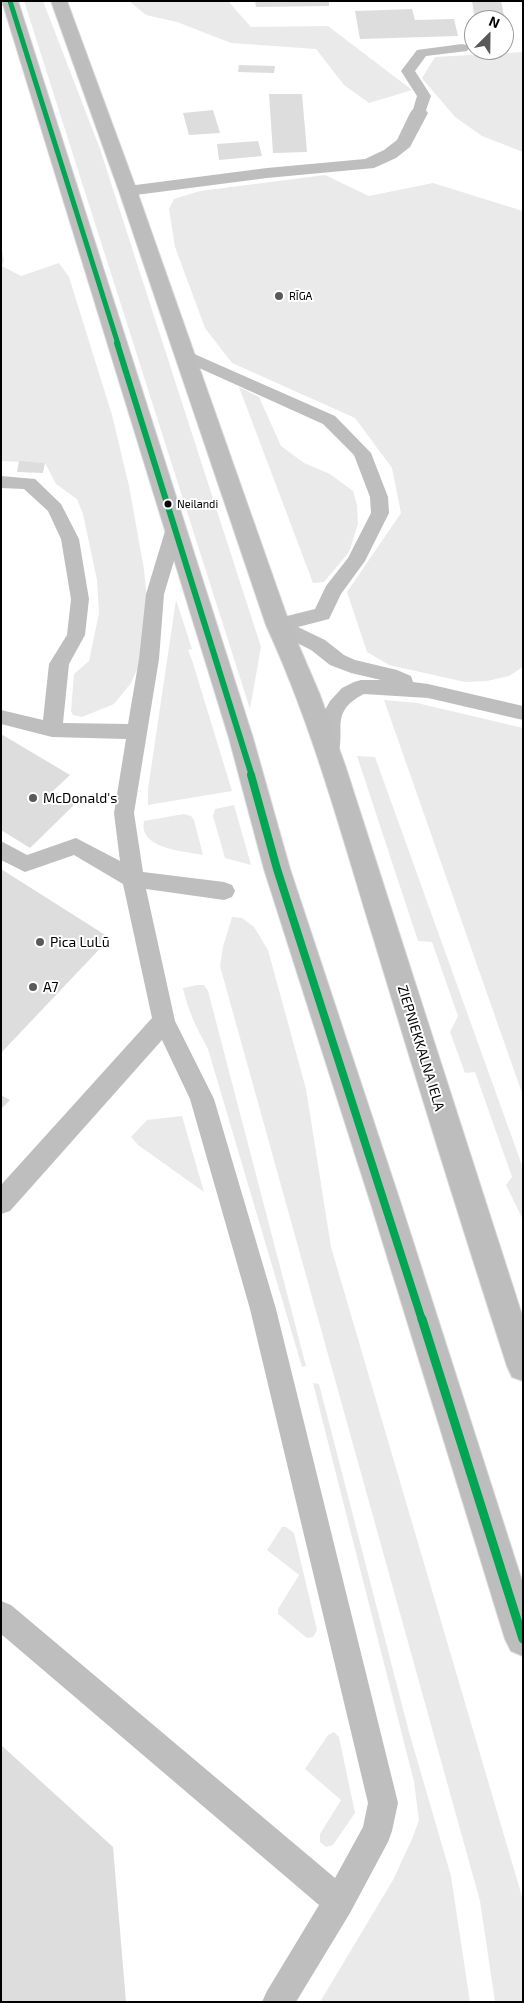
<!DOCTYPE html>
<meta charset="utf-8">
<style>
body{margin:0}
#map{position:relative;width:524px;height:2003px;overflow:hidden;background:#fff;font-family:"Exo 2",sans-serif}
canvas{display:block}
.frame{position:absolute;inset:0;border:2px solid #000;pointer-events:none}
.north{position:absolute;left:464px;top:10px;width:50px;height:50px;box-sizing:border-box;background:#fff;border:1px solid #999;border-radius:50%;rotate:23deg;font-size:14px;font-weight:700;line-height:20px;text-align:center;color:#000}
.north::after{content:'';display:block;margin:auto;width:18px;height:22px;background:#595959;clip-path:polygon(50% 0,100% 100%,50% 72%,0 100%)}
</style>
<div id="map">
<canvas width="524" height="2003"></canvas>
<div class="frame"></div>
<div class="north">N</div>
</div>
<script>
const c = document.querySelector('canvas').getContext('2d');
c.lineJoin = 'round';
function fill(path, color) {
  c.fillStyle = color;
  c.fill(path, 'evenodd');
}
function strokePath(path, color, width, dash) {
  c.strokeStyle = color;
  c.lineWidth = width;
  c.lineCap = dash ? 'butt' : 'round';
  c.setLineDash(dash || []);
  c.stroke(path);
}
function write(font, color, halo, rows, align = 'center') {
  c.font = font + ' "Exo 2",sans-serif';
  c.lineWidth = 4;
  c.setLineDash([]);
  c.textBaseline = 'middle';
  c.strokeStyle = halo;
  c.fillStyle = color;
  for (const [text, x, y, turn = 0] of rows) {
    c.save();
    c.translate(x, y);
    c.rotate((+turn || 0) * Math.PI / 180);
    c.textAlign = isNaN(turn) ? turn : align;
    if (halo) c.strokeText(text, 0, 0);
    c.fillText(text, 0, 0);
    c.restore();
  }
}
fill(new Path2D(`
 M24,1H43L100,149L261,647L250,709Z
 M129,1H228L251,27L328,26L412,90L369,103L344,85L316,49L231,43L177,22L146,15Z
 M523,52V152L482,136L455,117L422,78L435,57Z
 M325,175L369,196L433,183L523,211V667L509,676L487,681L465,682L389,665L367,652L347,592L401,513L392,468L355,418L232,363L205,328L175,247L169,209L174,199L200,191Z
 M1,246L4,261L2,266L21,276L59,263L69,277L112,415L129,486L144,569L148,610L139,665L131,683L114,704L82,717L73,715L71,711L74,674L89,661L99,613L97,580L83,514L77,499L56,484L45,463L1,461Z
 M239,387L259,397L281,446L304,463L330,474L353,491L357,505L358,524L349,552L324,582L313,583Z
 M176,600L192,649L188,650L192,660L232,791L148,805V789Z
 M384,700L417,703L523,728V1096Z
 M357,756L375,757L523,1168V1220L506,1185L512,1177L475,1072L465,1073L450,1032L458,1016L432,942L418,941Z
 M234,805L251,865L225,858L213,816L215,809Z
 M184,814L191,816L194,820L203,855C184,851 138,849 144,821Z
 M232,917L242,918L254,927L268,950L306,1089L331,1247L523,1900V2002H495L480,1901L220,966L223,947Z
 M197,985H204L208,991L306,1366L302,1367L208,1049C197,1029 188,1011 183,988Z
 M182,1116L204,1192L138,1145L131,1137L147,1120Z
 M313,1383L319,1384L409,1732L451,1876L470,2002H320L393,1880L412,1839L419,1820L414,1782Z
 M282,1527H286L294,1533L317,1630L313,1637L307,1638L278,1614V1609L299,1575L267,1550Z
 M334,1732L339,1737L355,1813L333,1845L326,1847L320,1842V1834L341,1800L305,1769L328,1735Z`), '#eaeaea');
fill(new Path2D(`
 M255,1H329V6L256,7Z
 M472,1H501L505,20H475Z
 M412,9L415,20L454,19L458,36L360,39L355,11Z
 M505,20L509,40H504Z
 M239,65L275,66L274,73L238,72Z
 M269,94H302L307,152L273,153Z
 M213,110L220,133L189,135L183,113Z
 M258,141L262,156L219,160L217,144Z
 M19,461L45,463L43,473L17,472Z
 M1,734L70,775L53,791L75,804L30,848L1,830Z
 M1,869L110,938L1,1053Z
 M1,1095L10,1100L1,1109Z
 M1,1745L113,1847L126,2002H1Z`), '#ddd');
const trunk = new Path2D(`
 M2,1H18L253,738L290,869L401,1204L523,1584V1656L511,1651L505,1639L371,1204L264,869L229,738Z
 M51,1H67L137,191L290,625L320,695L346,768L523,1318V1381L512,1377L507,1366C461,1224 417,1082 374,940C341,833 313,727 266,625L119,191Z`);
strokePath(trunk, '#dbdbdb', 2);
fill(new Path2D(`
 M462,44L467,45L469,48L467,51L426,56L415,71L431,96L424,116H414L412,113L417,96L401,71L417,50Z
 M183,349L335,416L371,453L388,497L389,513L365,561L341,594L329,619L298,627L325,640L344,655L355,660L397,670L411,676L413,682L428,684L523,706V720L428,698L364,694C326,713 349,734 336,758L329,761L322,758L319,753L320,719L330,701L342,688L354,682L361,680H381L351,673L330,665L311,650L271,630L269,625L271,620L315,609L326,586L348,558L371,513L370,497L354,455L323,424L177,358L175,354L177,350Z
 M1,476L35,479L61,504L79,539L89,599L85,635L69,664L63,723L128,724L139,659L146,594L166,528L169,524L175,522L181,524L184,528L164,594L159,659L134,813L143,872L224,882L232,885L235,891L232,897L224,900L146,889L175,1021L214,1099L276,1309L398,1803L392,1831L388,1842L350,1913L296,2002H262L267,1991L319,1905L1,1634V1601L11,1605L335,1878L363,1827L368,1803L250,1309L190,1099L162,1040L10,1211L1,1214V1185L152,1018L123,884L74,855L25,872L1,860V841L27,855L76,838L120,861L114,813L126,739L52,737L1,724V710L43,720L49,664L67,635L71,599L61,539L48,511L24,489L1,488Z`), '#bebebe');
fill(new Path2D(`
 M419,108L425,109L428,113L410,147L396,158L374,168L267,178L128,196L122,195L119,191L122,187L128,186L267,168L365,159L384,150L397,140L410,113L413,109Z`), '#bebebe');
fill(trunk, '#bdbdbd');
strokePath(new Path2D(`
 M10,1L118,344`), '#00a651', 5);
strokePath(new Path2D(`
 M117,343L252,776`), '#00a651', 6);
strokePath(new Path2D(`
 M251,775L277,869L422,1320`), '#00a651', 8);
strokePath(new Path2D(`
 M422,1319L523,1639`), '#00a651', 9);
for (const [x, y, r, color] of [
 [279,296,5,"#595959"],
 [168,504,4.5,"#000"],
 [33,798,5,"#595959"],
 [40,942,5,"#595959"],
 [33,987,5,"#595959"]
]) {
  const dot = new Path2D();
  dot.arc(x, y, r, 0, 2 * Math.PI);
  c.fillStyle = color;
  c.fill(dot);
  strokePath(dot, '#fff', 2);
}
write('11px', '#000', '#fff', [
 ["RĪGA",289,296]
], 'left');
write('11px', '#000', '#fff', [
 ["Neilandi",177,504]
], 'left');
write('14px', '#000', '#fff', [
 ["McDonald's",43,798],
 ["Pica LuLū",50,942],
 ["A7",43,987]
], 'left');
write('14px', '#000', '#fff', [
 ["ZIEPNIEKKALNA IELA",421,1048,73]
]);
</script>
